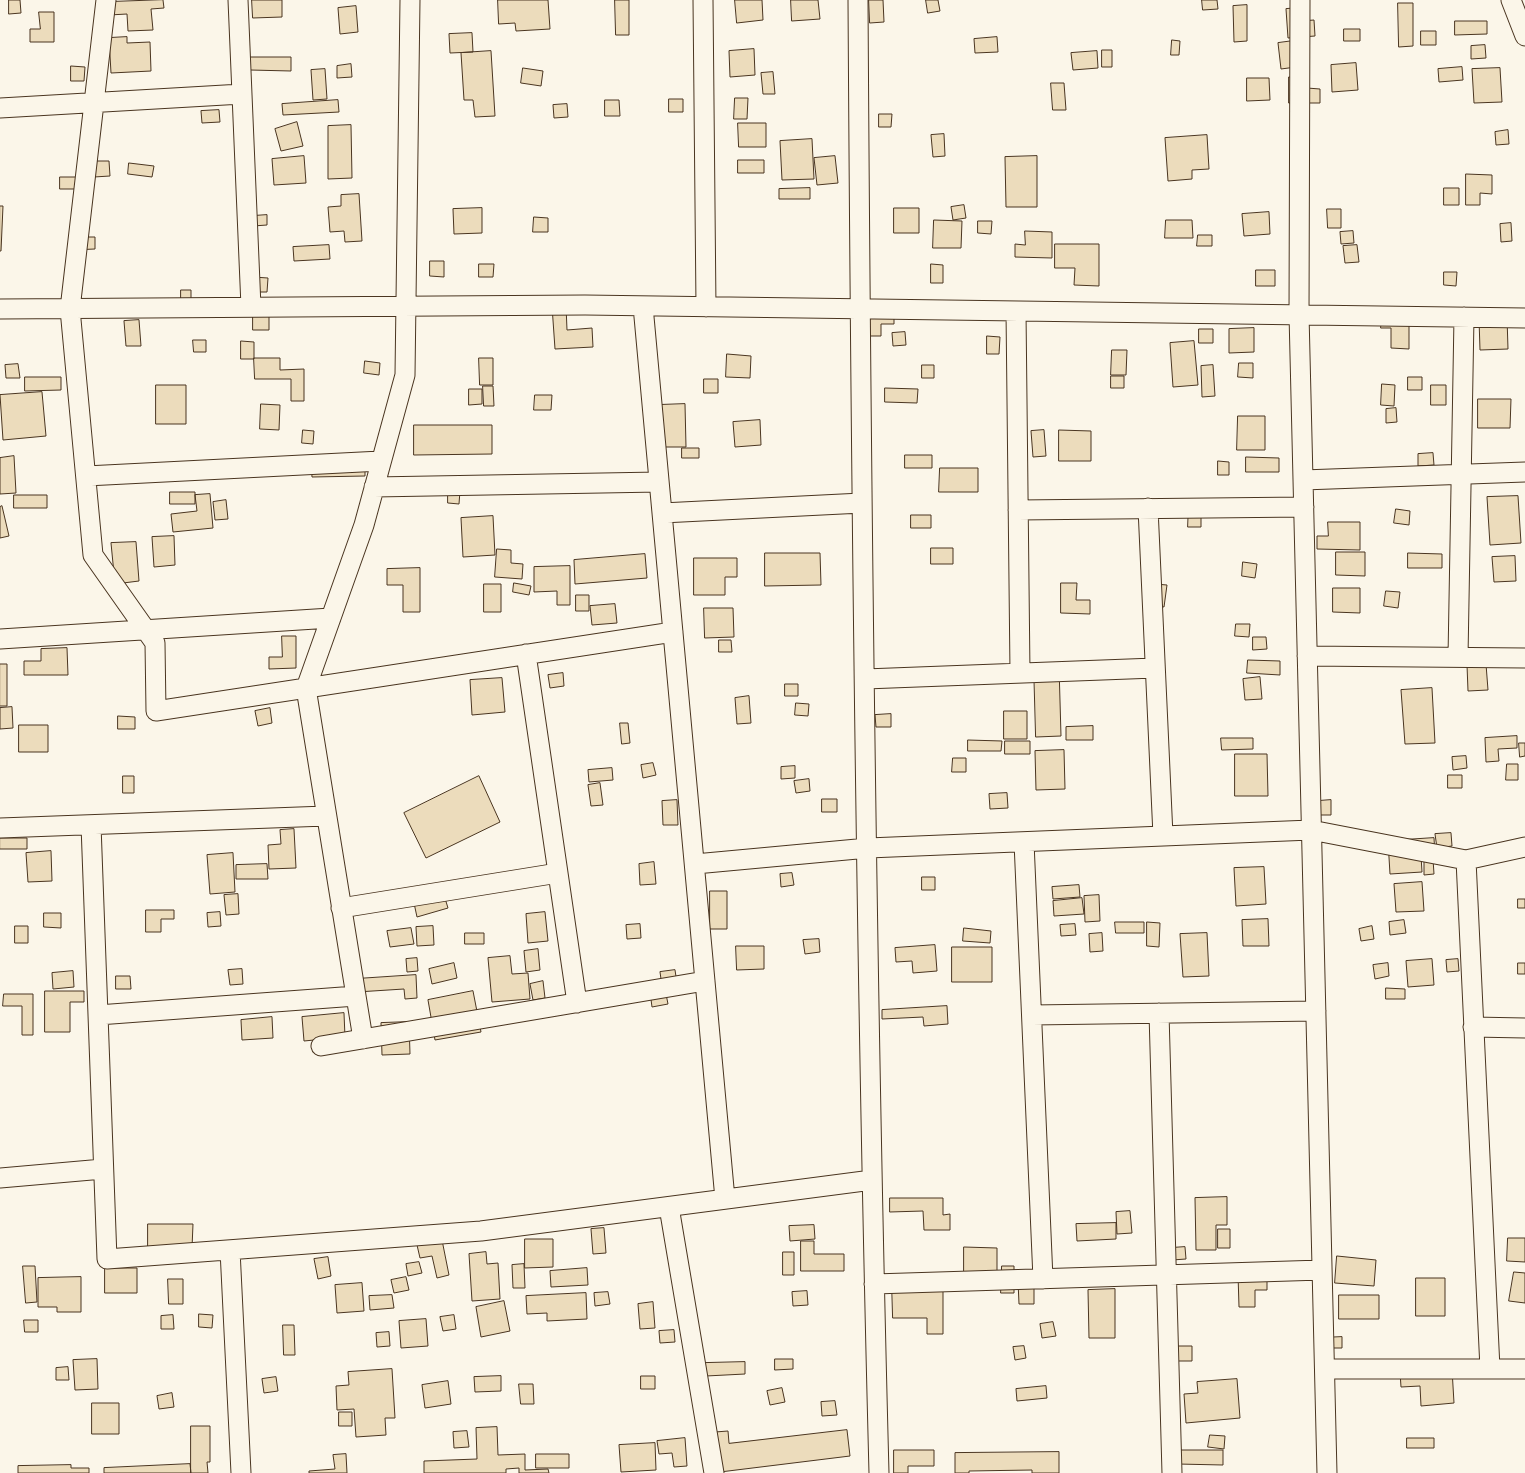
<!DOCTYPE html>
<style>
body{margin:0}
canvas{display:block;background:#fbf6e9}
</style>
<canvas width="1525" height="1473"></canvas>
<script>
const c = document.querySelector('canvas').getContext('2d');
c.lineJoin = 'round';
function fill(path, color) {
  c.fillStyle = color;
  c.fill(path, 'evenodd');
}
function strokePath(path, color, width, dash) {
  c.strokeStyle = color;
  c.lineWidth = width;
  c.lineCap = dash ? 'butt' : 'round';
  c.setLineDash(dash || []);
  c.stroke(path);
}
const building = new Path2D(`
 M9,0H20L21,13L9,14Z
 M163,0L164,8L151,9L153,30L128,31L127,14L109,15V2Z
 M252,0H282V17L253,18Z
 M498,0H548L550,29L516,31L515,23L499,24Z
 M615,0H629V35H616Z
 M735,0H762L763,20L737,23Z
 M791,0H818L820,19L792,21Z
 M869,0H883L884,22L870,23Z
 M926,0H938L940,11L928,13Z
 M1202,0H1217L1218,9L1203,10Z
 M1398,3H1413V46L1399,47Z
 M1247,5V41L1234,42L1233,6Z
 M356,6L358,32L340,34L338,8Z
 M1300,8L1301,21L1314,20L1315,36L1288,38L1286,9Z
 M39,12H54V42H30V29H40Z
 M1455,21H1487V34L1455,35Z
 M1344,29H1360V41H1344Z
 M1421,31H1436V45H1421Z
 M472,33L473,52L450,53L449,34Z
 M127,37V43L150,42L151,71L111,73L109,38Z
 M997,37L998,52L975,53L974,39Z
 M1172,40L1180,41L1179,55H1171Z
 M1293,41L1296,67L1281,69L1278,43Z
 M1485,45L1486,58L1471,59V46Z
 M754,49L755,75L730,77L729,51Z
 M1102,50H1112V67H1102Z
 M491,51L495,116L475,117L473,100H464L461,53Z
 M1097,51L1098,68L1073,70L1071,53Z
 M250,57H291V71L250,70Z
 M1356,63L1358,90L1332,92L1331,65Z
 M351,64L352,77L337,78V66Z
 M71,66L85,67L84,81H71Z
 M1462,67L1463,80L1439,82L1438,69Z
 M523,68L543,71L541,86L521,83Z
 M1500,68L1502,102L1474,103L1472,69Z
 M325,69L327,99L313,100L311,70Z
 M773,72L775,94H763L761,73Z
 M1289,77H1307V88L1320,89V103H1289Z
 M1247,78H1269L1270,100L1247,101Z
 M1051,83H1064L1066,110H1053Z
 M735,98H748L747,119H734Z
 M669,99H683V112H669Z
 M338,100L339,112L283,115L282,104Z
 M605,100H619L620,116H605Z
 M567,104L568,117L554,118L553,105Z
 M219,110L220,122L202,123L201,111Z
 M879,114H892L891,127H879Z
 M297,122L303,146L281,151L275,129Z
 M738,123H766V147H739Z
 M351,125L352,178L328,179V126Z
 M1508,130L1509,144L1496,145L1495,132Z
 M944,134L945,156L933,157L931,135Z
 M1207,135L1209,169L1192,170V179L1168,181L1165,138Z
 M812,139L814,179L782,180L780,141Z
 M304,156L306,183L274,185L272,159Z
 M835,156L838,183L817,185L814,158Z
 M1037,156V207H1006L1005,157Z
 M738,160H764V173H738Z
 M93,161H109L110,176L94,177Z
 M129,163L154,166L152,177L128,174Z
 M1466,174L1492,175V194L1480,193V205H1466Z
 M60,177H82V189H60Z
 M810,188V199H779V189Z
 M1444,188H1459V205H1444Z
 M359,194L362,241L345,242L344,231L330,232L328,207L341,206V195Z
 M964,205L966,218L953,220L951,207Z
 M0,206H3L1,251H0Z
 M482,208V233L454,234L453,209Z
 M894,208H919V233H894Z
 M1327,209H1341V228H1328Z
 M1269,212L1270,234L1244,236L1242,214Z
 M267,215V225L253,226V216Z
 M534,217L548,218V232H533Z
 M934,220L962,221L961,248H933Z
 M1166,220H1192L1193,238H1165Z
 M978,221H992L991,234L978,233Z
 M1511,223L1512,241L1501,242L1500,224Z
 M1025,231L1052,232V258L1015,257V244L1025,245Z
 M1353,231L1354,243L1341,244L1340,232Z
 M1198,235H1212V246H1197Z
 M71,237H95V249L71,250Z
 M1055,244H1099V286L1074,285L1075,268H1055Z
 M329,245L330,259L294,261L293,247Z
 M1357,245L1359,262L1345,263L1343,246Z
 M430,261H444V277L430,276Z
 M479,264H494L493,277H479Z
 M931,264L943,265V283H931Z
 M1256,270H1275V286H1256Z
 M1444,272H1457L1456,286L1444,285Z
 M253,277L268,278L267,292H252Z
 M181,290H191V305L181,304Z
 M253,305H269V330H253Z
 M566,305L567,330L592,328L593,347L555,349L552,306Z
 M861,305H894V324H881V336H860Z
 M1382,314H1409V349L1391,348V328H1381Z
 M1507,317L1508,349L1480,350L1479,319Z
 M139,320L141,346H126L124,321Z
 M1254,328V352L1229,353V329Z
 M1199,329H1213V343H1199Z
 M905,332L906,345L893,346L892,333Z
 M987,336L1000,337L999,354H987Z
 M193,340H206V352H194Z
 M241,341L254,342V359H241Z
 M1194,341L1198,385L1173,387L1170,343Z
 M1112,350H1127L1126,375H1111Z
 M727,354L751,356L750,378L726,377Z
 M254,358H280V370L304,369V401H291V379H255Z
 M479,358H493V385H480Z
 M365,361L380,363L379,375L364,373Z
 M1239,363H1253V378L1238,377Z
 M18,364L20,378H6L5,365Z
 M922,365H934V378H922Z
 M1213,365L1215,396L1202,397L1201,366Z
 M1111,376H1124V388H1111Z
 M25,377H61V390L25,391Z
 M1408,377H1422V390H1408Z
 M704,379H718V393H704Z
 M1382,384L1395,385L1394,406L1381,405Z
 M156,385H186V424H156Z
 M1431,385H1446V405H1431Z
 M483,386H493L494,406H484Z
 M885,388L918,389L917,403L885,402Z
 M469,389H482V404L469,405Z
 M42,392L46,436L3,440L0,395Z
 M535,395H552L551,410H534Z
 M1478,399H1511L1510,428H1478Z
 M261,404L280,405L279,430L260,429Z
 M685,404L686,447H659L658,405Z
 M1396,408L1397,422L1386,423V409Z
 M1238,416H1265V450H1237Z
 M760,420L761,445L735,447L733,422Z
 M414,425H492V454L414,455Z
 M303,430L314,431L313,444L302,443Z
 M1044,430L1046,456L1033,457L1031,431Z
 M1059,430L1091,431V461H1059Z
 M682,448H699V458H682Z
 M1433,453L1434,465L1418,466V454Z
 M905,455H932V468H905Z
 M14,456L16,493L0,494V458Z
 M1246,457L1279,458V472H1246Z
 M365,461V476L312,477L311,462Z
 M1218,461L1229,462V475H1218Z
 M940,468H978V492H939Z
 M448,490L460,491L459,504L448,503Z
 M170,492H195V504H170Z
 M210,494L213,528L173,532L171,514L197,511L195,495Z
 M14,495H47V508H14Z
 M1518,496L1521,543L1490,545L1487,497Z
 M226,500L228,519L215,520L213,502Z
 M1189,503H1201V527H1188Z
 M2,506L9,536L0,538V507Z
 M1396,509L1410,511L1409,525L1394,523Z
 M911,515H931V528H911Z
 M493,516L495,555L463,557L461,518Z
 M1328,522H1360V550L1317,549V536H1328Z
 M174,536L175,565L154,567L152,537Z
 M136,542L139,581L115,584L111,543Z
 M931,548H953V564H931Z
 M497,549L511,550V563L523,564L522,579L495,577Z
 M1336,552H1365V576L1336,575Z
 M765,553H820L821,585L765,586Z
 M1408,553L1442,554V568H1408Z
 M645,554L647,578L575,584L574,560Z
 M1515,556L1516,581L1494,582L1492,557Z
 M694,558H737V577H725V595H694Z
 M1243,562L1257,564L1255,578L1242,576Z
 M570,566V605H557V591L534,592V567Z
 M420,568V612H403V585H387V569Z
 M514,583L531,586L529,595L513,592Z
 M1061,583H1077L1076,600H1090V614L1061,613Z
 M484,584H501V612H484Z
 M1155,584L1167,585L1164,607L1153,605Z
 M1333,588H1360V613L1333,612Z
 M1386,591L1400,592L1398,608L1384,606Z
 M576,595H589V611H576Z
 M615,604L617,623L592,625L590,606Z
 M704,608H733L734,637L705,638Z
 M1236,624H1250L1249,637L1235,636Z
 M282,636H296V668L269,669V657H282Z
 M1253,637H1266L1267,649L1253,650Z
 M719,640H731L732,652H719Z
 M67,648L68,675H24V661H41V649Z
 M1248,660L1280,661V675L1247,673Z
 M0,664H7V706H0Z
 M1486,664L1488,690L1468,691L1467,665Z
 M1034,666H1059L1061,736L1036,737Z
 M563,673L564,686L550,688L548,675Z
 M1260,677L1262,699L1245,700L1243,679Z
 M502,678L505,712L472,715L470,680Z
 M785,684H798V696H785Z
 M1432,688L1435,743L1405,744L1401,690Z
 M749,696L751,723L737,724L735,698Z
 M796,703L809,704L808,716L795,715Z
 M12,707L13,728L0,729V708Z
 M270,708L272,723L258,726L255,711Z
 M1004,711H1027V739H1004Z
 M891,714V727H876L875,715Z
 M118,716L135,717V729H118Z
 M620,723H628L630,743L622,744Z
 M19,725H48V752H19Z
 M1093,726V740H1066V727Z
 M1517,736V748L1498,749L1499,761L1486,762L1485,738Z
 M1221,738H1253V749L1222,750Z
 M968,740L1002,741L1001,751H968Z
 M1005,741H1030V754H1005Z
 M1519,743H1525V756L1520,757Z
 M1064,750L1065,789L1036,790L1035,751Z
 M1235,754H1267L1268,796H1235Z
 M1466,756L1467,768L1453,770L1452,757Z
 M953,758H966V772H952Z
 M653,763L656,775L643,778L641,765Z
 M1507,764H1518V780H1506Z
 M795,766V778L781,779V767Z
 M612,768L613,780L589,782L588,770Z
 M1448,775H1462V788H1448Z
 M123,776H134V793H123Z
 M479,776L500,822L426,858L404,813Z
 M809,779L810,791L796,793L794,781Z
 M600,783L603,805L591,806L588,785Z
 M1007,793L1008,808L990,809L989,794Z
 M822,799H837V812H822Z
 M677,800L678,825H663L662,801Z
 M1331,800V815H1318V801Z
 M294,829L296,868L269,869L268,845L281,844L280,830Z
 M1451,833L1452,846L1437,848L1435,834Z
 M0,838H27V849H0Z
 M1434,838L1435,855L1421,856L1422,872L1390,874L1388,841Z
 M51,851L52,881L28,882L26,853Z
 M233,853L235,892L210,894L207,855Z
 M1433,859L1434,874L1424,875V860Z
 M654,862L656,884L640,885L639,864Z
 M267,864L268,879H236V865Z
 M1264,867L1266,904L1236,906L1234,868Z
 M792,873L794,885L781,887L780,874Z
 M922,877H935V890H922Z
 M1422,882L1424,911L1396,912L1394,884Z
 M1079,885L1080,897L1053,899L1052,887Z
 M710,891H727V929H710Z
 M238,894L239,914L226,915L224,895Z
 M444,895L448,908L417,917L414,903Z
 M1099,895L1100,921L1085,922L1084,896Z
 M1082,898L1084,914L1054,916L1053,901Z
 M1518,899H1525V908H1518Z
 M146,910H174V919H161V932H146Z
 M220,912L221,926L208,927L207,913Z
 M545,912L548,941L528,943L526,914Z
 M44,913H61V928L44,927Z
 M1268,919L1269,946H1243L1242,920Z
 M1404,920L1406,933L1390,935L1389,922Z
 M1115,922H1144V933H1116Z
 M1147,922L1160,923L1159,947L1147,946Z
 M640,924L641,938L627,939L626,925Z
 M1075,924L1076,935L1061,936L1060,925Z
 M15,926H28V943H15Z
 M433,926L434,945L417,946L416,927Z
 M1372,926L1374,939L1361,941L1359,929Z
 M411,928L414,944L390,947L387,931Z
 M964,928L991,931L990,943L963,941Z
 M465,933H484V944H465Z
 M1102,933L1103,951L1090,952L1089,934Z
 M1207,933L1209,976L1183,977L1180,934Z
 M819,939L820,952L805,954L803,940Z
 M935,945L937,971L913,973L912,961L896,962L895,948Z
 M736,946H764V969L737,970Z
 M952,947H992V982H952Z
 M538,949L540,970L526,972L524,951Z
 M510,956L512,974L528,973L530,999L492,1002L488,958Z
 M417,958L418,971L407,972L406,959Z
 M1432,959L1434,985L1408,987L1406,961Z
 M1458,959L1459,971L1447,972L1446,960Z
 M454,963L457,978L432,984L429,969Z
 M1388,963L1389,976L1375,979L1373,965Z
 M1518,963H1525V974H1518Z
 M242,969L243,984L230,985L228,970Z
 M675,970L677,983L662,986L660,972Z
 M73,971L74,987L53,989L52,973Z
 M416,975L417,998L405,999L404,989L357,992L356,979Z
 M116,976H130L131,989H116Z
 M543,981L545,998L533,1000L530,984Z
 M1386,988L1405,989V999H1386Z
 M665,989L668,1004L652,1007L650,992Z
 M45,991H84V1002H70V1032H45Z
 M473,991L481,1032L435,1040L428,1000Z
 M4,994H33V1035H22V1006H3Z
 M947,1006L948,1024L924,1026L923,1017L882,1019V1010Z
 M344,1013L345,1037L304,1041L302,1017Z
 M272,1017L273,1038L242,1040L241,1020Z
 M409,1022L410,1054L382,1055L381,1023Z
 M1227,1197V1225H1216V1250H1196L1195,1198Z
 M890,1198H943V1215L950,1214V1230H924L923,1211L890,1212Z
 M1130,1211L1132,1233L1117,1234L1116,1212Z
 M1116,1223V1239L1077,1241L1076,1224Z
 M148,1224H193L192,1248L148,1247Z
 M814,1225L815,1239L790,1241L789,1226Z
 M604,1228L606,1253L593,1254L591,1229Z
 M1218,1229H1230V1248H1218Z
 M1508,1238H1525V1262L1507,1261Z
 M525,1239H553V1267L525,1268Z
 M442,1240L449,1275L437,1278L432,1256L420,1258L417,1245Z
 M801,1241H814V1254H844V1271H801Z
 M964,1247L997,1248V1275L964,1274Z
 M1185,1247L1186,1259L1172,1260L1171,1248Z
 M486,1252L487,1264L498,1263L500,1299L472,1301L469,1254Z
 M783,1252H794V1275H783Z
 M1337,1256L1376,1260L1374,1286L1335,1283Z
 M328,1257L331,1276L318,1279L314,1259Z
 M419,1262L422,1273L408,1276L406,1264Z
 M524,1264L525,1288H513L512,1265Z
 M23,1266H35L37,1302L26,1303Z
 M1002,1266H1014V1293H1001Z
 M105,1268H137V1293H105Z
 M587,1268L588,1285L551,1287L550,1271Z
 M1514,1272L1525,1273V1303L1509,1301Z
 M1267,1273V1290H1255V1307H1239L1238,1274Z
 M81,1277V1312H57V1307H38V1278Z
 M406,1277L409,1290L394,1293L391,1280Z
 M1416,1278H1445V1316H1416Z
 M168,1279H183V1304H169Z
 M1034,1280V1304H1019L1018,1281Z
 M362,1283L364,1311L337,1313L335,1285Z
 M892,1284H943V1334H927V1318H893Z
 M1115,1289V1338H1089L1088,1290Z
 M807,1291L808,1305L793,1306L792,1292Z
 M608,1292L610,1304L595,1306L594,1293Z
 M586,1293L587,1319L547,1321V1313L527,1314L526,1296Z
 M392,1295L394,1308L370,1310L369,1296Z
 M1339,1295H1379V1319H1339Z
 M504,1301L510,1331L481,1337L476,1307Z
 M653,1302L655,1328L640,1329L638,1304Z
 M199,1314L213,1315L212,1328L199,1327Z
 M173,1315L174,1329H161V1316Z
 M454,1315L456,1329L443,1331L440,1317Z
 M426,1319L428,1346L401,1348L399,1321Z
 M24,1320H38V1332H25Z
 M1053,1322L1056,1336L1042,1338L1040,1324Z
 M283,1325H294L295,1355H284Z
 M674,1330L675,1342L660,1343L659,1331Z
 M389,1332L390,1346L377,1347L376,1333Z
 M1342,1337V1348H1322L1321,1338Z
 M1024,1346L1026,1358L1015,1360L1013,1347Z
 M1175,1346H1192V1361H1175Z
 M97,1359L98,1389L75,1390L73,1360Z
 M775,1359H793V1369L775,1370Z
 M745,1362V1374L706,1376L705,1363Z
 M68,1367L69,1380H56V1368Z
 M392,1369L395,1418H385L386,1435L356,1437L354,1409L337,1410L336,1386L349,1385L348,1372Z
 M1452,1369L1454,1403L1421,1406L1420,1386L1401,1387L1400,1372Z
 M501,1376V1391L475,1392L474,1377Z
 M641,1376H655V1389H641Z
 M276,1377L278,1391L264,1393L262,1379Z
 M1237,1379L1240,1418L1186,1423L1184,1394L1198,1393L1197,1382Z
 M448,1381L451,1404L425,1408L422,1385Z
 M519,1384H533L534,1404H521Z
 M1046,1386L1047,1398L1017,1401L1016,1389Z
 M782,1388L785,1402L770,1405L767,1391Z
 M172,1393L174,1407L159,1409L157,1396Z
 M835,1401L837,1415L822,1416L821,1402Z
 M92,1403H119V1434H92Z
 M339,1412H352V1426H339Z
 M191,1426H210V1462H207L208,1473H191Z
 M497,1427L498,1455L525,1454V1470L548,1469L549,1473H519V1468L506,1469V1473H424V1461L477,1459L476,1428Z
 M847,1430L850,1456L720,1472L715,1432L728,1431L729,1443Z
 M467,1431L469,1447L454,1448L453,1432Z
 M1210,1435L1225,1436L1224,1449L1208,1447Z
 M685,1438L687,1466L674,1467L672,1453L659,1454L657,1441Z
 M1407,1438H1434V1448H1407Z
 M655,1443L656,1470L621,1472L619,1445Z
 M894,1450H934V1466H908V1473H894Z
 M1177,1450H1223V1465L1177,1464Z
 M1059,1452V1473H1032V1470L969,1471V1473H955V1453Z
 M346,1454L347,1473H309V1471L335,1469L333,1455Z
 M536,1454H569V1468H536Z
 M190,1464L191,1473H104V1468Z
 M71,1465V1468H89V1473H18V1466Z`);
fill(building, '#ecdcbc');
strokePath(building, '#4a3520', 1);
const minor = new Path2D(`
 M106,0L70,309L93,555L155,643L156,711L673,632
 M238,0L251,307
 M703,0L706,307
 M858,0C861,491 866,982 879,1473
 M1300,0L1299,314L1327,1473
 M1511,0L1525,36
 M0,108L242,94
 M643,306L725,1199
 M0,309L585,305L1525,318
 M1016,311L1020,673
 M86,476L381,461
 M1303,480L1525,472
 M374,487L659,482
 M1148,508L1163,836
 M1018,510L1304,507
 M662,513L862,503
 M0,639L331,618
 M526,654L577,1003
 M1307,656L1525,658
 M1458,657L1464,317
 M865,679L1155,668
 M91,825L107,1259L481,1231L872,1180
 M0,828L326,816
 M1024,842L1043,1279
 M1466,860L1490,1369
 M695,864L868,848L1311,830L1466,860L1525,847
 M341,908L558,873
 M1159,1013L1172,1473
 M98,1015L356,996
 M1032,1015L1316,1011
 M1473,1027L1525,1028
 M363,1039L306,688L364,525L405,375L410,0
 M321,1046L705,981
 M0,1178L103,1169
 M669,1207L714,1473
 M230,1250L241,1473
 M874,1284L1322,1270
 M1325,1369H1525`);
strokePath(minor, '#4a3520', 21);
strokePath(minor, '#fbf6e9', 19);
</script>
